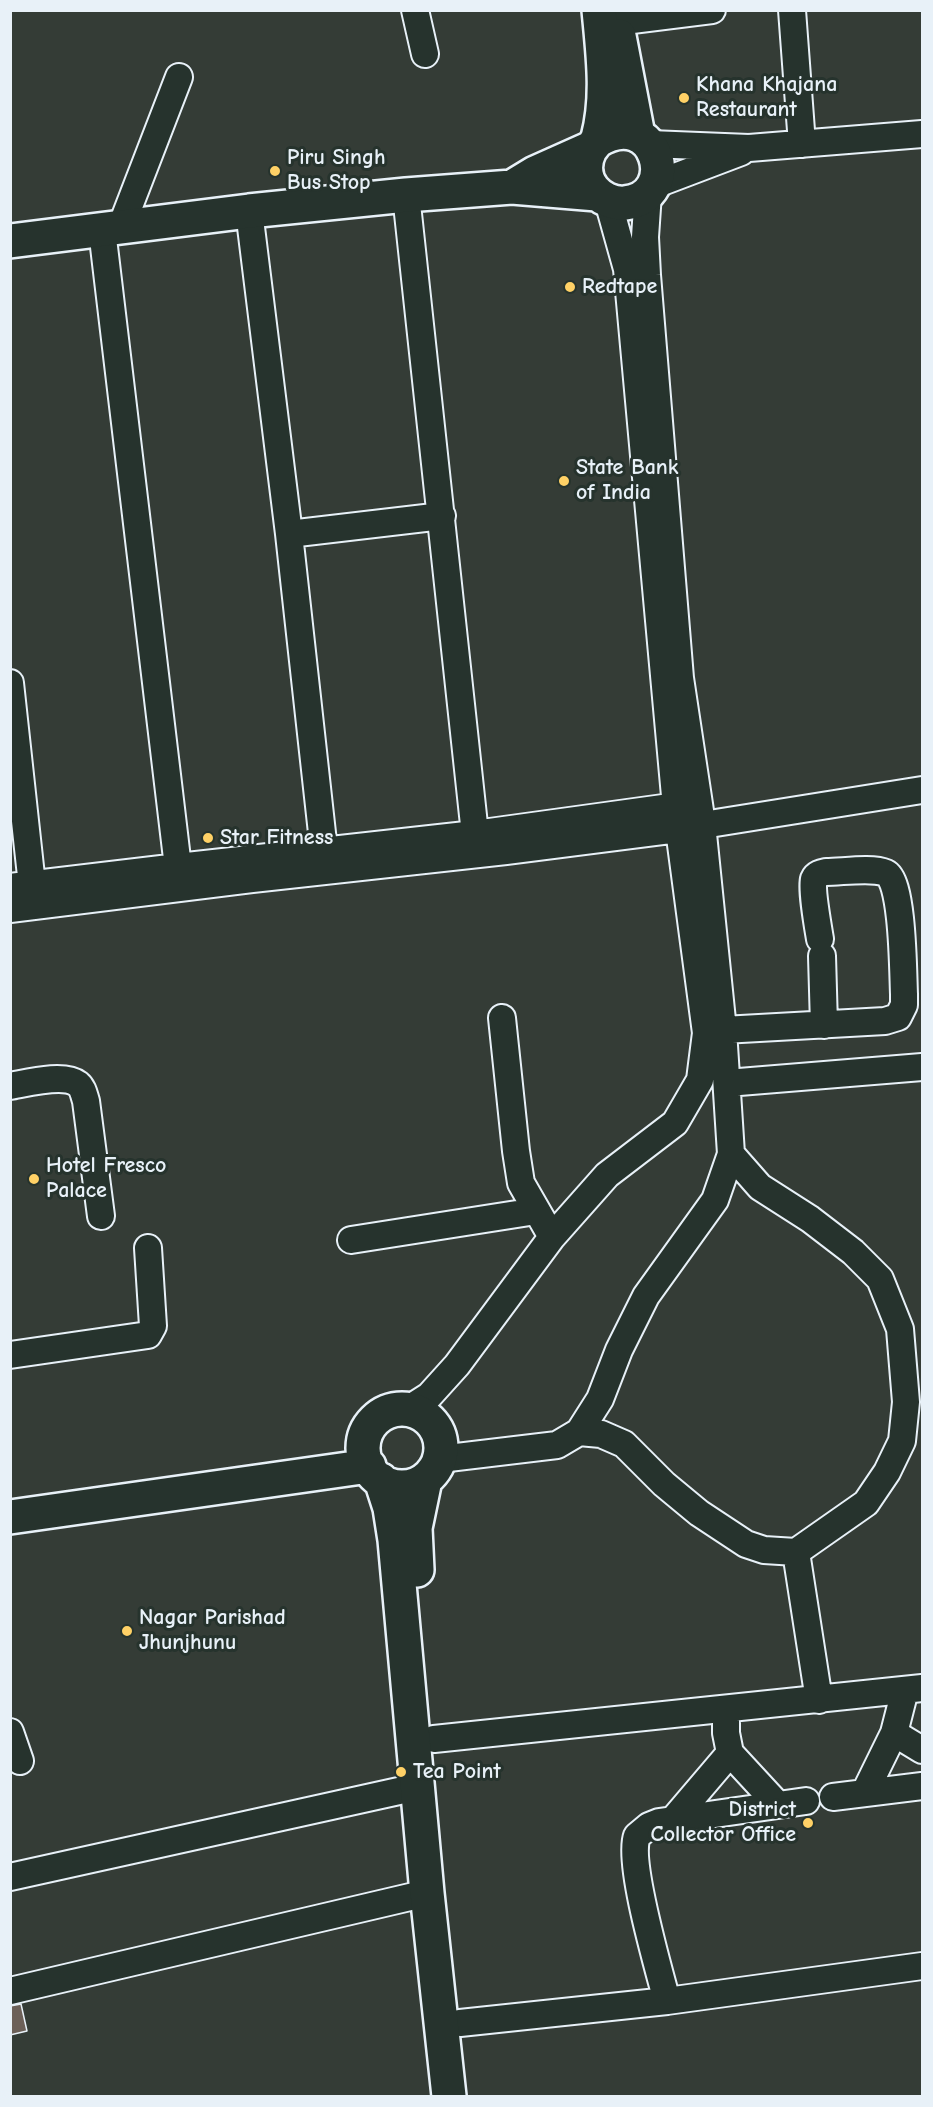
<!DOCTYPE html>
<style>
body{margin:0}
#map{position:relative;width:933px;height:2107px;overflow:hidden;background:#343c36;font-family:"Comic Neue",sans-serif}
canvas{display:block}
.frame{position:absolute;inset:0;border:12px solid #e8f1f8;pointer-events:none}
</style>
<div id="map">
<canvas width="933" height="2107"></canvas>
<div class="frame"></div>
</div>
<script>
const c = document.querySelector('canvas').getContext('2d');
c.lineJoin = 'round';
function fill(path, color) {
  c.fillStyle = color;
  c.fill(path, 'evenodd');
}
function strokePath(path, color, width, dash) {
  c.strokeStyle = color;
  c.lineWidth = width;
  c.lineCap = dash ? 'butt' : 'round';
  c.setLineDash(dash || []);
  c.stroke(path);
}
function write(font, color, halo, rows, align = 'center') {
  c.font = font + ' "Comic Neue",sans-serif';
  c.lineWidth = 6;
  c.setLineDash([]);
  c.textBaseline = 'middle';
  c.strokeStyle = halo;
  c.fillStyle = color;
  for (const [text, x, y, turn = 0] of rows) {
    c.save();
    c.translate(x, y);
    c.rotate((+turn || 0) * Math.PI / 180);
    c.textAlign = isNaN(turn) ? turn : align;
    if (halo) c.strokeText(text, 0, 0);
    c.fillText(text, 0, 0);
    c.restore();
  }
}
const building = new Path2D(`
 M21,2004L27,2031L10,2035V2006Z`);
fill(building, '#6c6058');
strokePath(building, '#e8f1f8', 1.5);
const minor = new Path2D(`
 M415,10L425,54
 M792,10L802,144
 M616,22L712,10
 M650,144L749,148L922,134
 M654,185L741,152
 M406,195L475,834
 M249,211L289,534L324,851
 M121,227L179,77
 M102,230L178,867
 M289,534L442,516
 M10,683L32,885
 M10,887L178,867L475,834L692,804
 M10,909L252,879L506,851L678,829L922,790
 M822,956L824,1025
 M502,1018L516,1151L521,1183L552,1237
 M723,1030L885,1021L898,1017L904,1005V994C903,973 903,881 886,873C872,867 842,872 826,872C821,873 816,874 814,879C811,888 818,927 820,939
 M727,1083L922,1067
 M10,1086C27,1083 64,1073 78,1084C83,1088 84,1095 86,1101L101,1216
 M351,1240L536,1211
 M10,1355L148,1335L153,1326L148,1248
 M407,1410L429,1396L457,1365L552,1237L607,1175L675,1123L700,1080L706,1033L676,807L627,269L608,201
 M579,1432L601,1434L624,1444L664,1484L699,1513L746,1544L764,1550L796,1552L866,1503L887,1472L902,1441L906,1402L900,1329L880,1279L853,1252L810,1219L760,1187L731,1154
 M440,1459L557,1445L579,1432L600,1399L619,1350L646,1296L715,1200L731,1154L723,1030L702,824L680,678L647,275L645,237L648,193
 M796,1552L819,1700
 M726,1709V1733L730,1753L778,1805
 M10,1732L20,1761
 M894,1733L922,1750
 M434,1739L922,1688
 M865,1792L894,1733L905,1690
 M833,1797L922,1786
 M673,1820L730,1753
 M10,1877L417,1787
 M10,1991L427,1893
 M667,2001C659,1970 627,1862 637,1836L649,1826L659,1822L806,1801
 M460,2023L667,2001L922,1966`);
const major = new Path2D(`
 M619,36L638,135
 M597,141C657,104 683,197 625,203C613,204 600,198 593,189C584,177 584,162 590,150C593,146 596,143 598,138C609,97 603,53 599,10
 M512,187L535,173L591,148
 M10,241L249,211L406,195L512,187L597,194`);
const highway = new Path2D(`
 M363 1448a39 39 0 1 1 78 0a39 39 0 1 1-78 0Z
 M381,1480L390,1508L395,1540L427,1893L449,2096
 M10,1517L369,1466
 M417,1570L415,1528L425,1480`);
strokePath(minor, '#e8f1f8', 30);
strokePath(major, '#e8f1f8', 38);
strokePath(highway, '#e8f1f8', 38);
strokePath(minor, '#26332d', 26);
strokePath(major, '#26332d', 33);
strokePath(highway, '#26332d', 33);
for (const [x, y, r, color] of [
 [684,98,6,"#ffd166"],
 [275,171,6,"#ffd166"],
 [570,287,6,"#ffd166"],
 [564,481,6,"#ffd166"],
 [208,838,6,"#ffd166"],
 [34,1179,6,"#ffd166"],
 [127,1631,6,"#ffd166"],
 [401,1772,6,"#ffd166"],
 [808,1823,6,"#ffd166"]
]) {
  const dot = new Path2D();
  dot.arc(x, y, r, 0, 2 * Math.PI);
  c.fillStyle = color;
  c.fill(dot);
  strokePath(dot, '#26332d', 2);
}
write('bold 22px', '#e8f1f8', '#26332d', [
 ["Khana Khajana",696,85],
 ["Restaurant",696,110],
 ["Piru Singh",287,158],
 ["Bus Stop",287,183],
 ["Redtape",582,287],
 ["State Bank",576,468],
 ["of India",576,493],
 ["Star Fitness",220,838],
 ["Hotel Fresco",46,1166],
 ["Palace",46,1191],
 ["Nagar Parishad",139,1618],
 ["Jhunjhunu",139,1643],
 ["Tea Point",413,1772],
 ["District",796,1810,"right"],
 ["Collector Office",796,1835,"right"]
], 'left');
</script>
